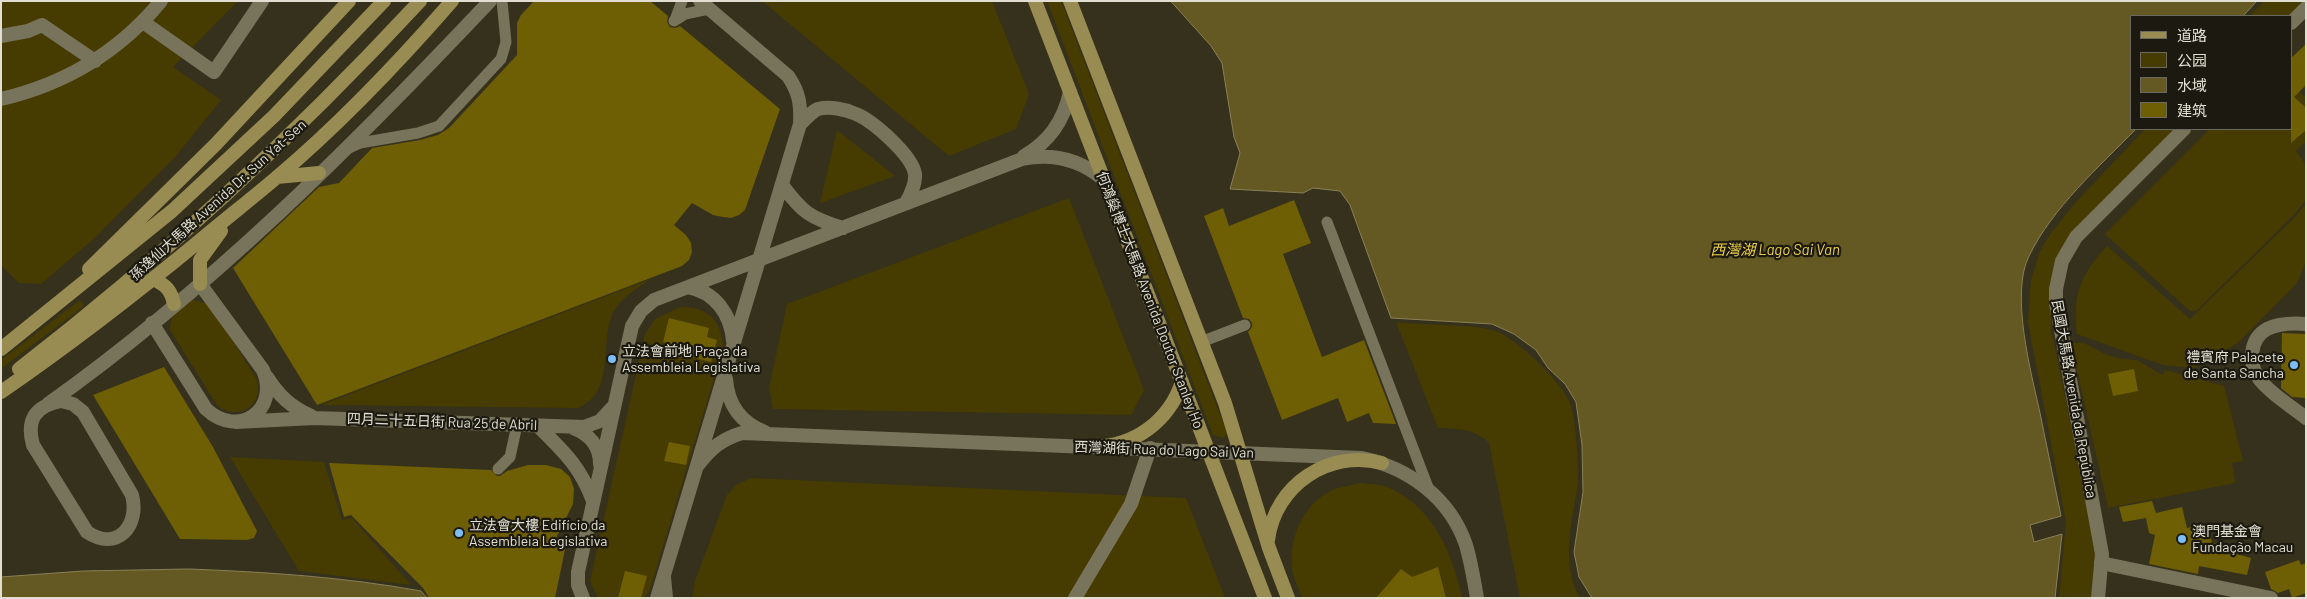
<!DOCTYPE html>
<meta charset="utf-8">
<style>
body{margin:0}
#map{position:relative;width:2307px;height:599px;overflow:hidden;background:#36311c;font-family:Barlow,"Noto Sans SC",sans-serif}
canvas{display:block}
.frame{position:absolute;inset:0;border:2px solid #e2dfd2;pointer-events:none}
.legend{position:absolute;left:2130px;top:15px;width:162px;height:115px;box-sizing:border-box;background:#1b1910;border:1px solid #6b685e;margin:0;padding:6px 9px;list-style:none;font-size:15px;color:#e2dfd2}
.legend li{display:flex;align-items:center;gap:10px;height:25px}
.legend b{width:25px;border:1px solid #6b685e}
</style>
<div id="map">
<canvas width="2307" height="599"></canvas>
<div class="frame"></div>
<ul class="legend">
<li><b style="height:6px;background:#988c53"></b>道路</li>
<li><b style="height:14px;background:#463b01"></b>公园</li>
<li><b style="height:14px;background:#645823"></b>水域</li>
<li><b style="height:14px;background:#6e5e04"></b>建筑</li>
</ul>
</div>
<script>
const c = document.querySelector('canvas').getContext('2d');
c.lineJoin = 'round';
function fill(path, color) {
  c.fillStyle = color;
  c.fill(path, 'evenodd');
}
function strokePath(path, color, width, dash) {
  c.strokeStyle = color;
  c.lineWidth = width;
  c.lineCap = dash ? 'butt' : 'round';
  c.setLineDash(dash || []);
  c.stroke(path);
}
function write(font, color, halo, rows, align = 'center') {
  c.font = font + ' Barlow,"Noto Sans SC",sans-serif';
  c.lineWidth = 4.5;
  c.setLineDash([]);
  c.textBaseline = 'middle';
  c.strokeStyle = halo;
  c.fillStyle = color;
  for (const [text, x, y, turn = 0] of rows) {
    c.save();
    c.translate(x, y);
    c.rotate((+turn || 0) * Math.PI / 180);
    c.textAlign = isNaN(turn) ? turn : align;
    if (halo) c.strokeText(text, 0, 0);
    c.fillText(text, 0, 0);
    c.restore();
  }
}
fill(new Path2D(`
 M1,1H238L173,67L221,100L176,156L96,237L41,284L19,283L1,265Z
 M762,1H992L1029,94L1016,129L949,156Z
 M1047,1H1061L1227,433L1224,438L1213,435Z
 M2264,1H2306V6L2291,16H2250Z
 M2291,83L2306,98V141L2296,151L2306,165V200L2294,215L2196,311H2190L2105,234L2210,129H2291Z
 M2145,129H2182L2086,224L2051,292V329L2100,565L2095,598H2059L2066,522L2028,322L2031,280L2040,251L2051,233L2076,202Z
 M837,130L895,176L820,203Z
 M1069,198L1144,390L1131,415L773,409L769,388L787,304Z
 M2306,203V262L2297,283L2238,343L2194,368L2163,365L2077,334C2072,296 2081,273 2107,246L2190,319L2295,217Z
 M651,279C637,288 619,299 612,315C600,345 615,393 578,408L321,405Z
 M80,300L84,306L1,369V360Z
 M194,300L211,305L257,380C264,406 237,422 217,405L170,330C170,314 179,303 194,300Z
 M680,307C707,306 723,321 723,349L650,589L645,598H598L590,581L645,334L655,319Z
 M1396,322C1423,326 1476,323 1498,332C1521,343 1560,380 1570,403C1576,418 1580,474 1577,490C1571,526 1561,565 1580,598H1520L1489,443C1474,428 1458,429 1438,428Z
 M2071,343H2084L2107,355L2122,359L2137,360L2162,375L2166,370L2224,386L2243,461L2232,463L2235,483L2108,508Z
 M230,457L324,462L342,520L352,518L411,585L299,571Z
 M751,478L1186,498L1225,598H692L695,581L727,495L736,485Z
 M1360,483C1369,484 1379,484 1387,487C1432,505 1453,553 1462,598H1302C1299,589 1293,578 1292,569C1288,537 1305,499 1338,488C1345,486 1353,485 1360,483Z`), '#463b01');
const water = new Path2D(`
 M1171,1H2257L2243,16H2131V129H2136C2098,168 2053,207 2029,256C2010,294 2031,372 2040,413C2047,447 2054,482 2061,516L2030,525L2034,542L2062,534L2055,598H1592L1579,577L1574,552L1583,492L1582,445L1576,402L1565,384L1548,368L1536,350L1514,334L1492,324L1391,318L1350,205L1340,191L1313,188L1303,193L1230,189L1240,153L1234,137L1222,63L1211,46Z
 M189,569C267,572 344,577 421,591L427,598H1V577L83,571Z`);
fill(water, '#645823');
strokePath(water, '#8a8058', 1);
fill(new Path2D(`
 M534,1H650L668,16L667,22L670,27L675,28L680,26L780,109L745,210L739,215L731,218L723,217L713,215L692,203L674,225L686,235L691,243L692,252L689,260L682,266L317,405L233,268L319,187L339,183L372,148L420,140L438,135L449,128L517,55V23L521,15Z
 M2306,44V85L2294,97L2306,108V130L2291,143V58Z
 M1294,200L1311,243L1283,254L1322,357L1364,340L1396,424L1373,423L1369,413L1347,422L1338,398L1282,420L1248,332L1252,327V323L1249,319L1243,318L1204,216L1223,208L1229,226Z
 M669,318L709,328L707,337L717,340L711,362L679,354L681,347L663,342Z
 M2282,333L2306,334V398L2292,397L2281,388Z
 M164,367L213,447L257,531L254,538L247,540L180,539L93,395Z
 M2134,369L2138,391L2113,396L2108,374Z
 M669,442L690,446L686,465L664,461Z
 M329,463L491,470L497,476H500L507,471L528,465H546L561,469L570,477L574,489L573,504L556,538L567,540L555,598H429L423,588L351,515L344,517Z
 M2152,501L2156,513L2182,507L2187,528L2207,524L2212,543L2231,545L2233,553L2251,558L2247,575L2199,566L2198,574L2149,564L2155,535L2149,533L2146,518L2123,522L2119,507Z
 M2299,560L2301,565L2306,563V593L2292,598L2289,589L2278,593L2271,589L2265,572Z
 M1438,567L1446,598H1376L1401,569L1412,577Z
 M625,571L647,576L641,598H618Z`), '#6e5e04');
strokePath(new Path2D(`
 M675,20L682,1
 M674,21L685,14L709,9
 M349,148L360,143L418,133L439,126L501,59L506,42L502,1
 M1327,222L1429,490
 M1201,342L1245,325
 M498,469L510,457L517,425`), '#78735b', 11);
strokePath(new Path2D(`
 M2306,324C2293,323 2279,323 2267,329C2249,339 2248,365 2260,380C2272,395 2291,406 2306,418
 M1075,598L1131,504L1150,448`), '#78735b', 14);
strokePath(new Path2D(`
 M143,22L214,72L262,1
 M1,36L28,31L42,25L95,61
 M1,99C65,84 119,52 161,1
 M800,124C805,120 812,111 818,109C829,106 845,109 856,114C873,121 912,155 915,174C916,184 911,194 906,203
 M1024,156C1049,142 1064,120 1070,92
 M782,185C802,212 810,218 843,228
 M688,287C715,292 731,314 733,341
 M152,323L206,409C238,439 280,411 263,370L200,284
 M267,377C279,396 291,407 311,416
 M726,379C728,406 741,423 765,432
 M61,401L73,404L83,412L132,495C140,526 117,552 87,532L33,445C26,420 35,406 61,401Z
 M48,404C210,289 354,145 490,1
 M236,422L314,418L584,427L600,421L612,408
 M538,426C564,452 580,466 593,501
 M573,428C589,434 600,446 600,464
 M698,465C711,448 722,439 742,433L1362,458C1409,468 1450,498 1466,545C1471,562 1474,580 1477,598
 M2101,563L2271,598
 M583,598L578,585V572L632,326L641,311L654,300L1022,159C1052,153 1079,159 1103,179
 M657,598L800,124C801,104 799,92 788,76L700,1`), '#78735b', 14);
strokePath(new Path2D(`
 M2291,23L2306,8
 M664,577L666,598
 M2098,598L2102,554L2056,303V289L2062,261L2076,237L2184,129`), '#78735b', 14);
strokePath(new Path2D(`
 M1035,1L1265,598
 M1070,1L1225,403L1269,548L1288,598
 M277,177L319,173
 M89,269L216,144L349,1
 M153,279C166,285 171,290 174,304
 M200,284V260L221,231
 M1,349L172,211L274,116L384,1
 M19,369C165,256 295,136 420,1
 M1,392C69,345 134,295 197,243C223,221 250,200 276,178C339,125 398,63 452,1
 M1094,447C1135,446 1169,421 1182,382
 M1268,540C1275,485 1329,449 1382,463`), '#988c53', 14);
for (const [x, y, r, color] of [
 [612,359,5,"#7dbef9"],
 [2294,365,5,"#7dbef9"],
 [459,533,5,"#7dbef9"],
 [2182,539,5,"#7dbef9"]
]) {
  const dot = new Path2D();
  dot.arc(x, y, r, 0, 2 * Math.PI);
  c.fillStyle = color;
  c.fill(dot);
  strokePath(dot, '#1b1910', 2);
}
write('14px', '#e2dfd2', '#1b1910', [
 ["孫逸仙大馬路 Avenida Dr. Sun Yat-Sen",218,200,-42],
 ["何鴻燊博士大馬路 Avenida Doutor Stanley Ho",1150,300,69],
 ["民國大馬路 Avenida da República",2074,399,80],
 ["四月二十五日街 Rua 25 de Abril",442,422,2],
 ["西灣湖街 Rua do Lago Sai Van",1164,450,2]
]);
write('14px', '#e2dfd2', '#1b1910', [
 ["立法會前地 Praça da",622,351],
 ["Assembleia Legislativa",622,367],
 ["禮賓府 Palacete",2284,357,"right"],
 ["de Santa Sancha",2284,373,"right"],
 ["立法會大樓 Edifício da",469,525],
 ["Assembleia Legislativa",469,541],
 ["澳門基金會",2192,531],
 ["Fundação Macau",2192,547]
], 'left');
write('italic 15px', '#ecd148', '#1b1910', [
 ["西灣湖 Lago Sai Van",1775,250]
]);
</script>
